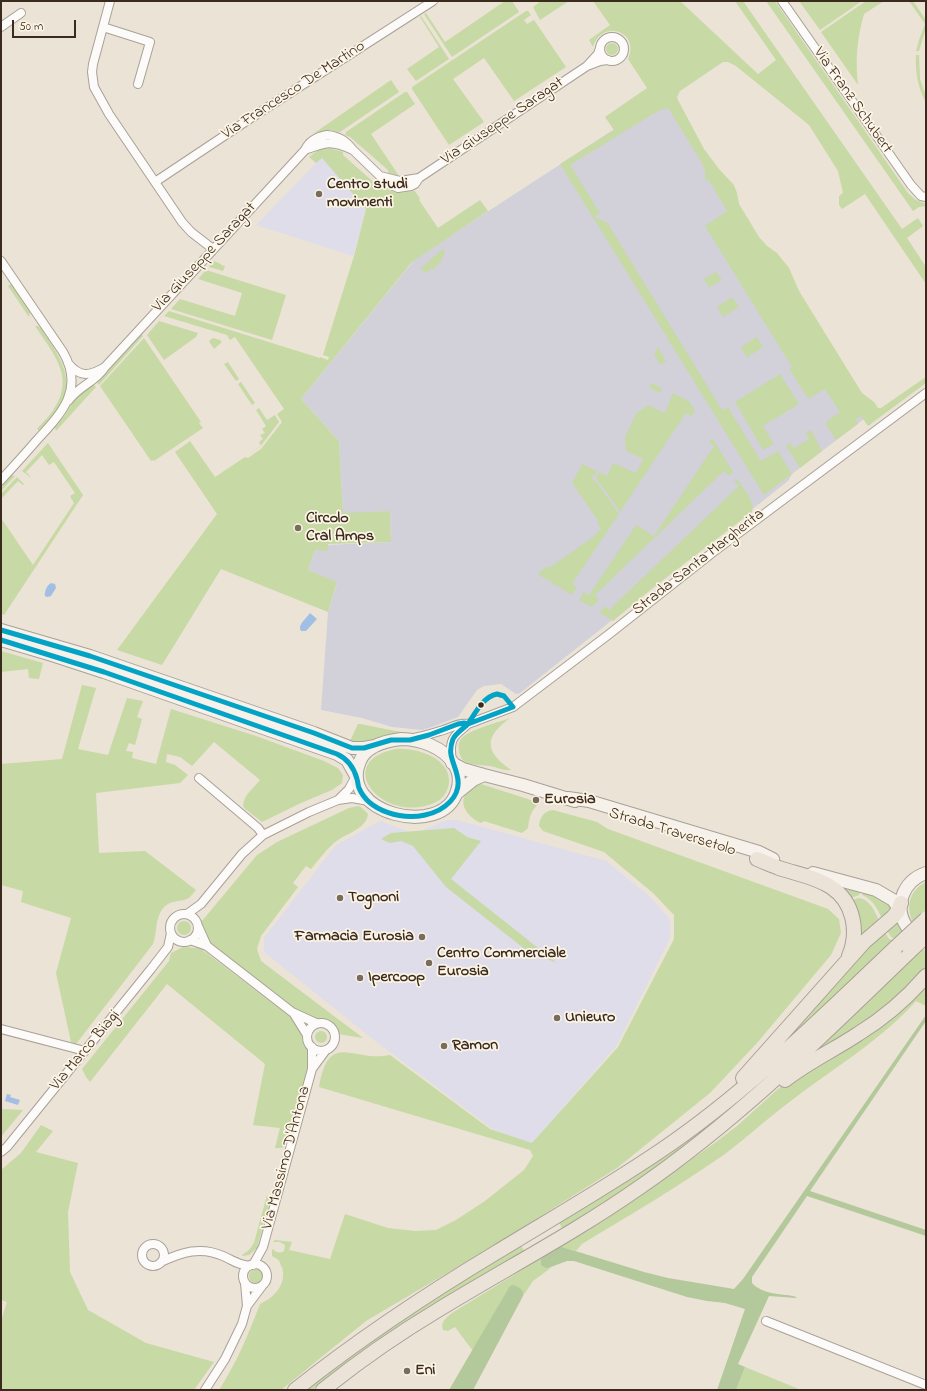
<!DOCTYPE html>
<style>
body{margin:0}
#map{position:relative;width:927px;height:1391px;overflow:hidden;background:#ebe3d5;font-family:"Indie Flower",sans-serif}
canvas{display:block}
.frame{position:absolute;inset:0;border:2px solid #3b2a1e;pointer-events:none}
.scale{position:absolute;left:12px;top:20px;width:64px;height:18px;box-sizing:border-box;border:2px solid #3b2a1e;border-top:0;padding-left:5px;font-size:12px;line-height:14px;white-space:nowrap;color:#3b2a1e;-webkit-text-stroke:3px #fcf5e5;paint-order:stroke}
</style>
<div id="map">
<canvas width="927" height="1391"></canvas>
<div class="frame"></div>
<div class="scale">50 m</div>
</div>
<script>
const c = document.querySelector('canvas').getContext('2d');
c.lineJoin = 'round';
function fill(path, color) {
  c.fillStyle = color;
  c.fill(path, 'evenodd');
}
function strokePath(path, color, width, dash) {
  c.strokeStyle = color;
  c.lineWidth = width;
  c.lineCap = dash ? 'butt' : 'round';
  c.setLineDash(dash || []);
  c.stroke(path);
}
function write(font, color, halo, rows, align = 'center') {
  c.font = font + ' "Indie Flower",sans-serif';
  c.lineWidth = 3.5;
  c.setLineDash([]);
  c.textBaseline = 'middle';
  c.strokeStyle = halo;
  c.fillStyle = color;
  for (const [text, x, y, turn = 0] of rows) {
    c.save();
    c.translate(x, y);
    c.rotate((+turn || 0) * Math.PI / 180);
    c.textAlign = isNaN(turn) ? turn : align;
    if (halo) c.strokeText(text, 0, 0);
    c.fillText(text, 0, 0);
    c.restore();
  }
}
fill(new Path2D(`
 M322,157L366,209L353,256L256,225Z
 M447,820H457L606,861L648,895L670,919V938L617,1045L531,1145L491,1128L374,1040L264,952V938L335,846L380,821L414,834Z`), '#dedde9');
fill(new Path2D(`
 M665,96L864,419L792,474L788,481L520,693L516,694L501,684L484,686L477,690L458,717L432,727L422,730L392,727L362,718L321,710L328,612L337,583L308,570L315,550L328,545L391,542L390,511L343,514L339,441L301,399L415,259Z`), '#d2d1da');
fill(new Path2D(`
 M505,1H512L519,12L452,57L424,14L426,13L445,42Z
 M541,1H569L540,20L533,7Z
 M593,1H680L758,74L776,60L735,1H743L902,229L918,218L923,226L907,238L926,267V284L865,194L842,209L839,205V196L843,193L838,171L809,125L736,66L728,62H723L680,91L677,97L678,100L704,149L719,169L734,185L737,193L739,204L759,237L767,246L777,253L789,268L799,291L862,393L874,402L878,408H881L926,377V383L868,426L861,416L856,419L858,424L836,440L826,424L827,421L840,412L825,389L808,399L789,368L792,367L705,226L727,211L708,179L705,181V170L702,163L668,108L658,111L570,165L600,213L595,216L597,219L607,222L722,410L728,407L761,461L778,451L792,474L764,495L560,164L614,130L605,117L647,88L628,59C641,31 601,18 593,47L589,40L610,25Z
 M766,1H775L908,193L916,200L926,204V206L919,207L913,211Z
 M799,1H862L820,30Z
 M866,1H884L864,14C857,38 855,60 858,85L821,32Z
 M909,1H913L926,20V28L919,51H916L919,40L925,24Z
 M526,11H528L531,15L524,20L527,24L534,20L566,67L514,101L484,58L453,79L484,122L449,145L412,89V87Z
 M421,16L449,59L416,81L407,69L439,47L420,17Z
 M606 49a6 6 0 1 1 12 0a6 6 0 1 1-12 0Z
 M916,55H919L920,79L926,96V103C918,87 915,72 916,55Z
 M391,80L399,92L340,132L329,130L313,134Z
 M405,92H407L415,104L371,134L399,176L388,173V170L350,137L345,135L346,132Z
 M329,148L343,152V155L379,187C385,187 389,191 395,192C402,194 408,191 415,191L420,199L419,200L438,228L480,200L488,211L412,262L301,399L339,441L343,513L390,511L391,542L328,544V551L315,550L308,570L337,582L328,612L221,569L162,665L117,650L217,514L175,452L190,441L215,477L245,457L248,458L261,449L282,422L277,414L284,409L235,337L230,340L227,335L164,316L169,311L320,358V357L328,360L329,357L323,355L354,256L366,209L322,158L316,163L309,157L318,150Z
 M445,247L443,251L445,252L440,264L438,263L434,270L430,268L428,273L420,269Z
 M214,261L221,264V265L225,266L223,271L209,267Z
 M206,270L286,295L272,340L171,309L180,299L235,316L242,293L198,279Z
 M716,272L722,280L709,287L704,279Z
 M11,284L30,312L29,317L8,286Z
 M732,297L739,307L723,317L717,307Z
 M159,321L198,333L196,337L164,360L147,335Z
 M35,326H38L41,328C59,356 79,380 56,412C51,419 45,425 39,431L37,429C43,422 51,415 55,407C75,376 52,352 35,326Z
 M141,333L143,336L99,385L96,381Z
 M757,337L763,347L747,357L741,347Z
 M144,338L201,422L199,423L203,428L154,461L153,460L151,461L100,386Z
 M213,338L220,340L222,342L214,349L209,341Z
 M658,347L666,361L661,365L654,355Z
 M228,362L239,379L236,381L224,364Z
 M780,374L799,404L763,426L774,444L763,450L735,402Z
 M241,382L255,403L252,405L238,384Z
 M651,383L662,388L660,393L649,388Z
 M93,384L96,387L56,431L55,428L65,415L76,396Z
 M673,393L689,401L695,411L691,416L686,413L620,512L596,478L599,472L607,476L613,463L636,473L643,459L626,451L625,437L636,414L648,405L665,413Z
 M259,408L267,420L275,415L279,422L260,447L248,455L261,446L259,442L263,439L260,435L265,433L262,429L266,426L256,410Z
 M811,430L822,451L800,468L786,446L790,443L794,448L809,439L806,433Z
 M713,439L733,472L729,476L724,471L595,595L599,600L592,607L579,600L584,592L589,595L636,525L654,536L714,446L709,442Z
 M48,443L83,495L4,615L1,614V518L33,565L74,503L70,496L75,493L54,462L49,465L42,455L26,472L31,477H30L22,471Z
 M582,464L597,471L595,475L591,477L594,481L595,480L619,514L572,584L577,587L572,595L541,576L538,573L548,566L549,568L596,535V533L601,529L597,523L599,522L572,483Z
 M11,475L15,476L1,491V486Z
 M17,477L24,484L23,485L18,481L1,499V494Z
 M737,479C742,487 756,502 752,512L654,587L613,621L599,612L605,606L609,610L739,486L734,481Z
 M1,651L43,663L39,679L29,678L28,669L1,672Z
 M82,685L96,688L78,749L108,755L127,698L143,701L137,717L142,719L135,745L129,743L126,751L133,752L132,758L156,764L171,709L256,736L324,761L338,768L343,775L342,783L332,790L301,803L262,822L244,808C240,798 255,787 260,780L214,742L192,766L180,757L167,754L166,762L175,765L188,775L180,783L96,793L99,853L145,851L196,890C194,892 192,895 190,897C182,904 168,897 160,913C155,923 157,934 153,944L76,1044L71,1042L56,973L71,918L21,902L23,891L1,885V764L62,759Z
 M510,718C484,737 484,751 511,770C503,771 497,767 490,766C477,764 459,767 459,749C458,745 459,741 462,738C469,730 499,722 510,718Z
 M358,724H360L406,733L385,736L365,743H349Z
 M396,749C415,747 451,758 449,782C448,792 443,799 434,803C384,825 330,762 396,749Z
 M481,784L537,802L538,804C531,811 529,818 528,828L522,833L484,821L481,823C468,818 455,801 470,790C474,787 476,785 481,784Z
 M358,806L361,807L368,814C366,831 343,833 332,845C324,852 318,861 311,869L306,866L293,883L298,887L261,936L257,949L261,961L363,1038L338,1034L333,1025L321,1019H313L296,1011L209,944L203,931L202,921L257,855L277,842L349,808Z
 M553,810L597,822L608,829L828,909L839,919L841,933L831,955L757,1043L710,1093L617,1168L498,1243L366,1321L281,1390H219C237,1362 248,1335 260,1304C275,1297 287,1284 282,1267C281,1267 280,1262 279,1261C278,1259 274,1257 272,1256V1249C276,1252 279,1254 284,1251L285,1245L280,1242H273L275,1240L292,1242L289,1250L330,1259L345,1214L388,1228L415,1231L436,1230L456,1220L485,1201L524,1170L533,1156L530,1150L319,1087C329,1029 353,1063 390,1055L490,1129L532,1143L618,1047L674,939V915L653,893L604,852L543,831L539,826C540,817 544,811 553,810Z
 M454,828L467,837L481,841L451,879L557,963L526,950L446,887L413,846L401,841L390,843L381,839L391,833Z
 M926,882V910L913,922C905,906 910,890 926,882Z
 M841,887L860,892L859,895L849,899Z
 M863,893L886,899L893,908L883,921C878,910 874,900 862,895Z
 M858,898C871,899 875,913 880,922L859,940L851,901Z
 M897,920L903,932L896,939L891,937L886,929Z
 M177 928a7 7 0 1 1 14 0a7 7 0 1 1-14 0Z
 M884,930L888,938L893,941L770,1057Z
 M183,947L200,948L292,1018L301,1032L303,1043L308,1051V1068L285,1146L281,1148H275L280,1128L253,1125L265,1064L167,984L90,1082L86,1077L82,1069L169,961L171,953Z
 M922,949L926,951V970L890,1005L812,1055Z
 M926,983V1006L916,1001C881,1040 837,1066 796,1097C771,1115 749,1136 725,1154C679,1186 630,1215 582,1244L576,1251L562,1247L555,1249L639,1197L716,1142L737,1126L778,1089Z
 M315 1037a6 6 0 1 1 12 0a6 6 0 1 1-12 0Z
 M765,1077L768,1080L660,1167L563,1230L558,1221Z
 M1,1109L23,1110L1,1137Z
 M41,1125L53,1131L36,1152L78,1163L68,1212L70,1272L88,1310L146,1343L214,1362L194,1390H1V1321L7,1302L1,1300V1170L21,1153Z
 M267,1195L270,1201L257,1248L249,1255L243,1256L242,1255L249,1250L254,1243Z
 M520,1244L526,1253L340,1369L312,1390H303L356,1350Z
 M543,1257L541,1259L548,1268L552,1267L533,1281L523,1296V1292L508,1289L473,1351L455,1327L448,1331L443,1330C440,1322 446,1318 452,1313Z
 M249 1276a7 7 0 1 1 14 0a7 7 0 1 1-14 0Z
 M745,1367L801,1390H736Z`), '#c7d9a4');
fill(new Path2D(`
 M926,1015V1021L810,1191L926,1230V1236L807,1196L752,1277V1283C762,1294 780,1294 794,1296L797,1298L769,1296L738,1364L745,1367L736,1390H717L745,1309L725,1303L707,1301L687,1297L574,1261H567L548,1268H546L541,1265V1259C546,1254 554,1248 562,1247L644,1272L668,1278L734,1289L743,1279Z
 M514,1285L520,1288L523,1292V1296L473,1390H449L508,1289L510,1286Z`), '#b3c89b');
fill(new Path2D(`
 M51,583L55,584L56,588L51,596L47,597L45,596C44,592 47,585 51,583Z
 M310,613L317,619L306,631H301C297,625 306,619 310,613Z
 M7,1094L11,1095L10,1097L20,1100L18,1105L5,1101Z`), '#a1bfe4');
const minor = new Path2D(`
 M110,1L93,64L92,72L94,87L109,114L182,222L191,232L213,249
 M782,1L911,185L921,196L926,197
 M1,27L21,13
 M103,27L150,42L138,84
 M600 49a12 12 0 1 1 24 0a12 12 0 1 1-24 0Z
 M600,48L598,54L587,66L600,61L608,60
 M327,135C339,136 346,141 353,150C331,140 326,142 305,150C309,141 316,137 327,135Z
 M353,150L380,176
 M380,176L400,181L419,178L415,184L411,186L398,188L386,183Z
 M419,178L587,66
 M155,182L251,118L433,1
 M1,261L63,352C85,390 61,414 36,441C25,454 13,467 1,480
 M68,363C80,378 90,376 105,367C96,382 80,385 69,400
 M105,367L305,150
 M414,738C423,736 431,734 440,731C449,729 459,722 468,724L513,707L608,635L712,553L926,393
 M452,762C451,753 449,742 456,735C459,731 464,728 468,724
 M199,778L258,828L263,835
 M338,800L349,789L356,776
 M187,914L201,904L242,854L263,835L309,812L338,800L352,798L369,801
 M170 928a14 14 0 1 1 28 0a14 14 0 1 1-28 0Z
 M198,926L207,946
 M190,940L207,946L292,1012L316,1023
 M294,1014L307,1035
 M307 1037a14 14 0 1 1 28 0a14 14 0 1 1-28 0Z
 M1,1029L85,1051
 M312,1069L326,1050
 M1,1152L7,1147L151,969L168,947L171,933
 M142 1255a11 11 0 1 1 22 0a11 11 0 1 1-22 0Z
 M161,1262C182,1252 201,1246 223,1256C235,1261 235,1264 249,1266
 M243 1276a12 12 0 1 1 24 0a12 12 0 1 1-24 0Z
 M253,1265L263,1247L312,1069V1047
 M245,1283L247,1306
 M766,1321L926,1385
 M205,1390L225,1359L242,1324L247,1306L262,1286`);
const secondary = new Path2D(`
 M1,630L90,656L314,733L352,748H364L375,746
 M1,640L52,655L104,672L337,754L347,760L356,776
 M401,739C420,739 443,747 454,764C459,772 460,782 457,791C443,840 337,813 360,761C366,746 385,741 401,739Z
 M452,763L463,769L484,775L523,785L575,801
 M457,793L473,780L484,775
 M568,798L589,801L759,852L773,859
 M813,873L876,890L893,900L897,906L901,914
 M907,927C893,907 903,881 926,873`);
const trunk = new Path2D(`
 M757,859C764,862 772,865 779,868C797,874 816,877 831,887C854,902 859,932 849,956
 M743,1078L864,942L893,917L898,911L901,903
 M785,1080C808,1062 834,1050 858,1034C884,1018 907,998 926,976
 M295,1390C359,1339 427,1294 497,1252C551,1219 607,1187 660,1151C747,1092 820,1019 896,947
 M323,1390C359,1361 398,1334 438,1310C505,1269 576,1232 640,1187C739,1119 824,1034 910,951`);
strokePath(minor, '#a8a198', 10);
strokePath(secondary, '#a8a198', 14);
strokePath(trunk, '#a8a198', 16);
strokePath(minor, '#fcfbf9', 8);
strokePath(secondary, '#f6f1eb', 12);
strokePath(trunk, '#ebe3d8', 14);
const trunkBridge = new Path2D(`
 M896,947L926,919
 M910,951L926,936`);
strokePath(trunkBridge, '#a8a198', 16, []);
strokePath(trunkBridge, '#ebe3d8', 14);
strokePath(new Path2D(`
 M1,630L90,656L314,733L352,748H364L391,740H410L429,735L458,724L464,723L468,724
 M1,640L104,672L337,754C348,759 354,768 357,779C358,782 358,786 359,788C369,812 403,820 425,815C444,811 463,796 457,775C454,761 447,755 453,739C456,733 463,729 468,724
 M497,694L504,696L513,707L468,724C476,712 483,697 497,694Z`), '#03a3c5', 5);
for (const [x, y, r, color] of [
 [319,194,4,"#796b5e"],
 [298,528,4,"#796b5e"],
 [481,705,3.5,"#3b2a1e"],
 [536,800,4,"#796b5e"],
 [340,898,4,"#796b5e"],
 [422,937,4,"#796b5e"],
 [429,963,4,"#796b5e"],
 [360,978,4,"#796b5e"],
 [557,1018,4,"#796b5e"],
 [444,1046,4,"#796b5e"],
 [407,1371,4,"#796b5e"]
]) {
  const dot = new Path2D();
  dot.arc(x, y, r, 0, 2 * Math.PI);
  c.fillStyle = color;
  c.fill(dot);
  strokePath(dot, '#fcf5e5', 1.5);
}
write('16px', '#3b2a1e', '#fcf5e5', [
 ["Via Francesco De Martino",294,91,-33],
 ["Via Franz Schubert",852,101,55],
 ["Via Giuseppe Saragat",503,122,-34],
 ["Via Giuseppe Saragat",205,258,-47],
 ["Strada Santa Margherita",699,563,-38],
 ["Strada Traversetolo",672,833,17],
 ["Via Marco Biagi",86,1051,-50],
 ["Via Massimo D'Antona",287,1158,-75]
]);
write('bold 16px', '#3b2a1e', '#fcf5e5', [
 ["Centro studi",327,185],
 ["movimenti",327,203],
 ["Circolo",306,519],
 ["Cral Amps",306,537],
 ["Eurosia",544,800],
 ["Tognoni",348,898],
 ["Farmacia Eurosia",414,937,"right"],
 ["Centro Commerciale",437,954],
 ["Eurosia",437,972],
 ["Ipercoop",368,978],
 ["Unieuro",565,1018],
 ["Ramon",452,1046],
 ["Eni",415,1371]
], 'left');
</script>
